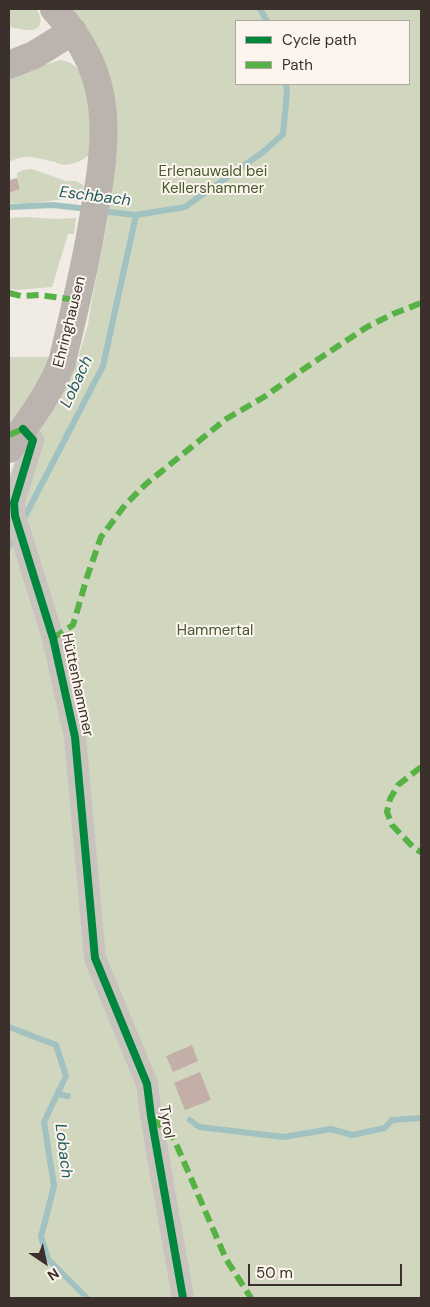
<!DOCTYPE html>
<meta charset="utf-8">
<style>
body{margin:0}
#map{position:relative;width:430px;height:1307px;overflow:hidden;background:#f0ebe5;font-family:"DM Sans",sans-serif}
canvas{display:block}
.frame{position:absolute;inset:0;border:10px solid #3b302b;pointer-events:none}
.legend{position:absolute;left:235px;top:20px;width:175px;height:65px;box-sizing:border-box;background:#fbf5ee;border:1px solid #aea6a0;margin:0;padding:6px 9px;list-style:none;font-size:15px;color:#3b302b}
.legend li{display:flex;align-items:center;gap:10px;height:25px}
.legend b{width:25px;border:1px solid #aea6a0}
.north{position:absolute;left:20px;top:1237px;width:50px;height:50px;-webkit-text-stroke:4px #fbf5ee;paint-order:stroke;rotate:146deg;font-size:14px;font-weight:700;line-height:20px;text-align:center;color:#3b302b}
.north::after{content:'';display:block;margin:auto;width:18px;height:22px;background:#3b302b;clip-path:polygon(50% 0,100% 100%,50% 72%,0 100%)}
.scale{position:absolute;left:248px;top:1264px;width:154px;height:22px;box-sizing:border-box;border:2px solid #3b302b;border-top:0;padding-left:6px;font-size:15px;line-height:18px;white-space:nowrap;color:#3b302b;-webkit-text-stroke:4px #fbf5ee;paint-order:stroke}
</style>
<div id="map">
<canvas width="430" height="1307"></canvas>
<div class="frame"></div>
<ul class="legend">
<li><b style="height:6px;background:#00873e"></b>Cycle path</li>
<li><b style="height:6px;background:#57b246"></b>Path</li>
</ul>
<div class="north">N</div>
<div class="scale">50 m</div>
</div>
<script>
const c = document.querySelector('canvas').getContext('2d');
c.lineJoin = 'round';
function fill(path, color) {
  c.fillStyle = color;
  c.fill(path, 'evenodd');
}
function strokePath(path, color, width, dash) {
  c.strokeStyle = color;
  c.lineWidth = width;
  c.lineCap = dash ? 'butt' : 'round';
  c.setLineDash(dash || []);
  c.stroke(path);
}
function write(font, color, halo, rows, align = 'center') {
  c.font = font + ' "DM Sans",sans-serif';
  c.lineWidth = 4;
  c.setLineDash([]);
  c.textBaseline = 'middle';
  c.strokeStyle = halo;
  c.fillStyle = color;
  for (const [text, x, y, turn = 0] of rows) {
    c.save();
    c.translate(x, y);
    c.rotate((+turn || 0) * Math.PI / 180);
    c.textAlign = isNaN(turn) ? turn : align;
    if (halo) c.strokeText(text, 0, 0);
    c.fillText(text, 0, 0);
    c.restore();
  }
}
fill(new Path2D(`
 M9,9H36C39,13 42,19 40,24C37,35 17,28 9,27Z
 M70,9H421V1298H9V477L15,462L45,418L77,362L88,324L94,289L107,224L111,195ZM236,21H409V84H236Z
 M60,60C96,63 91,128 91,154C85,158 78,163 70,164C65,166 59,164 55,162C38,158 24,153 9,162V76Z
 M32,169L66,181H75L82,184L84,187L83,190H81L79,201L65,199L33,203H9V193L20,189L17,178V173L23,170Z
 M26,217L56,219L76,218L74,234H68L52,287L16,290L9,289V218Z
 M9,357H51L37,388L9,429Z`), '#d1d6bf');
strokePath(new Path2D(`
 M260,9L267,21
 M9,207L53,205L88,209
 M100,211L136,215L185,207L263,152L283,134L287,92L286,84
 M23,520L103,366L136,215
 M9,547L15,535
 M9,1027L56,1045L66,1076L44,1122L54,1186L41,1237L48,1259L87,1298
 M58,1094L68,1096
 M190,1120L199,1127L284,1137L331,1129L352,1135L385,1128L392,1120L421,1118`), '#a1c2c1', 6);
fill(new Path2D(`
 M17,178L20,189L9,193V180Z
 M192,1045L198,1061L173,1072L166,1056Z
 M200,1072L211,1100L185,1110L174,1083Z`), '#c3afa7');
strokePath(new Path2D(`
 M23,429L33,440L14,503L15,516L53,638L75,737L95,958L147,1084L151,1116L183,1298`), '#c9c3be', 22);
strokePath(new Path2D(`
 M9,65L34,55L73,31
 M9,449C28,422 50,394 62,362C73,317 84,272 92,225C107,141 118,77 54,9`), '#bab3ae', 28);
strokePath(new Path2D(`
 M9,293L21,296L39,295L77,300
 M9,435L23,429
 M53,638L73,625L87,577L101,537L125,505L146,484L226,419L264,397L311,364L367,327L393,314L421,303
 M421,767L398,785L390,799L387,812L392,825L415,849L421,852
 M153,1118L174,1139L226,1259L251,1298`), '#57b246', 6, [12, 6]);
strokePath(new Path2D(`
 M23,429L33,440L14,503L15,516L53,638L75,737L95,958L147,1084L151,1116L183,1298`), '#00873e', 8);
write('15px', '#4a5a2e', '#fbf5ee', [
 ["Erlenauwald bei",213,172],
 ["Kellershammer",213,189],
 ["Hammertal",215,631]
]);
write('15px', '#3b302b', '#fbf5ee', [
 ["Ehringhausen",70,322,-76],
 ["Hüttenhammer",77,685,78],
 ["Tyrol",166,1122,81]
]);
write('italic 16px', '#1f5a5e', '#fbf5ee', [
 ["Eschbach",95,197,7],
 ["Lobach",77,382,-65],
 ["Lobach",63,1151,83]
]);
</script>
